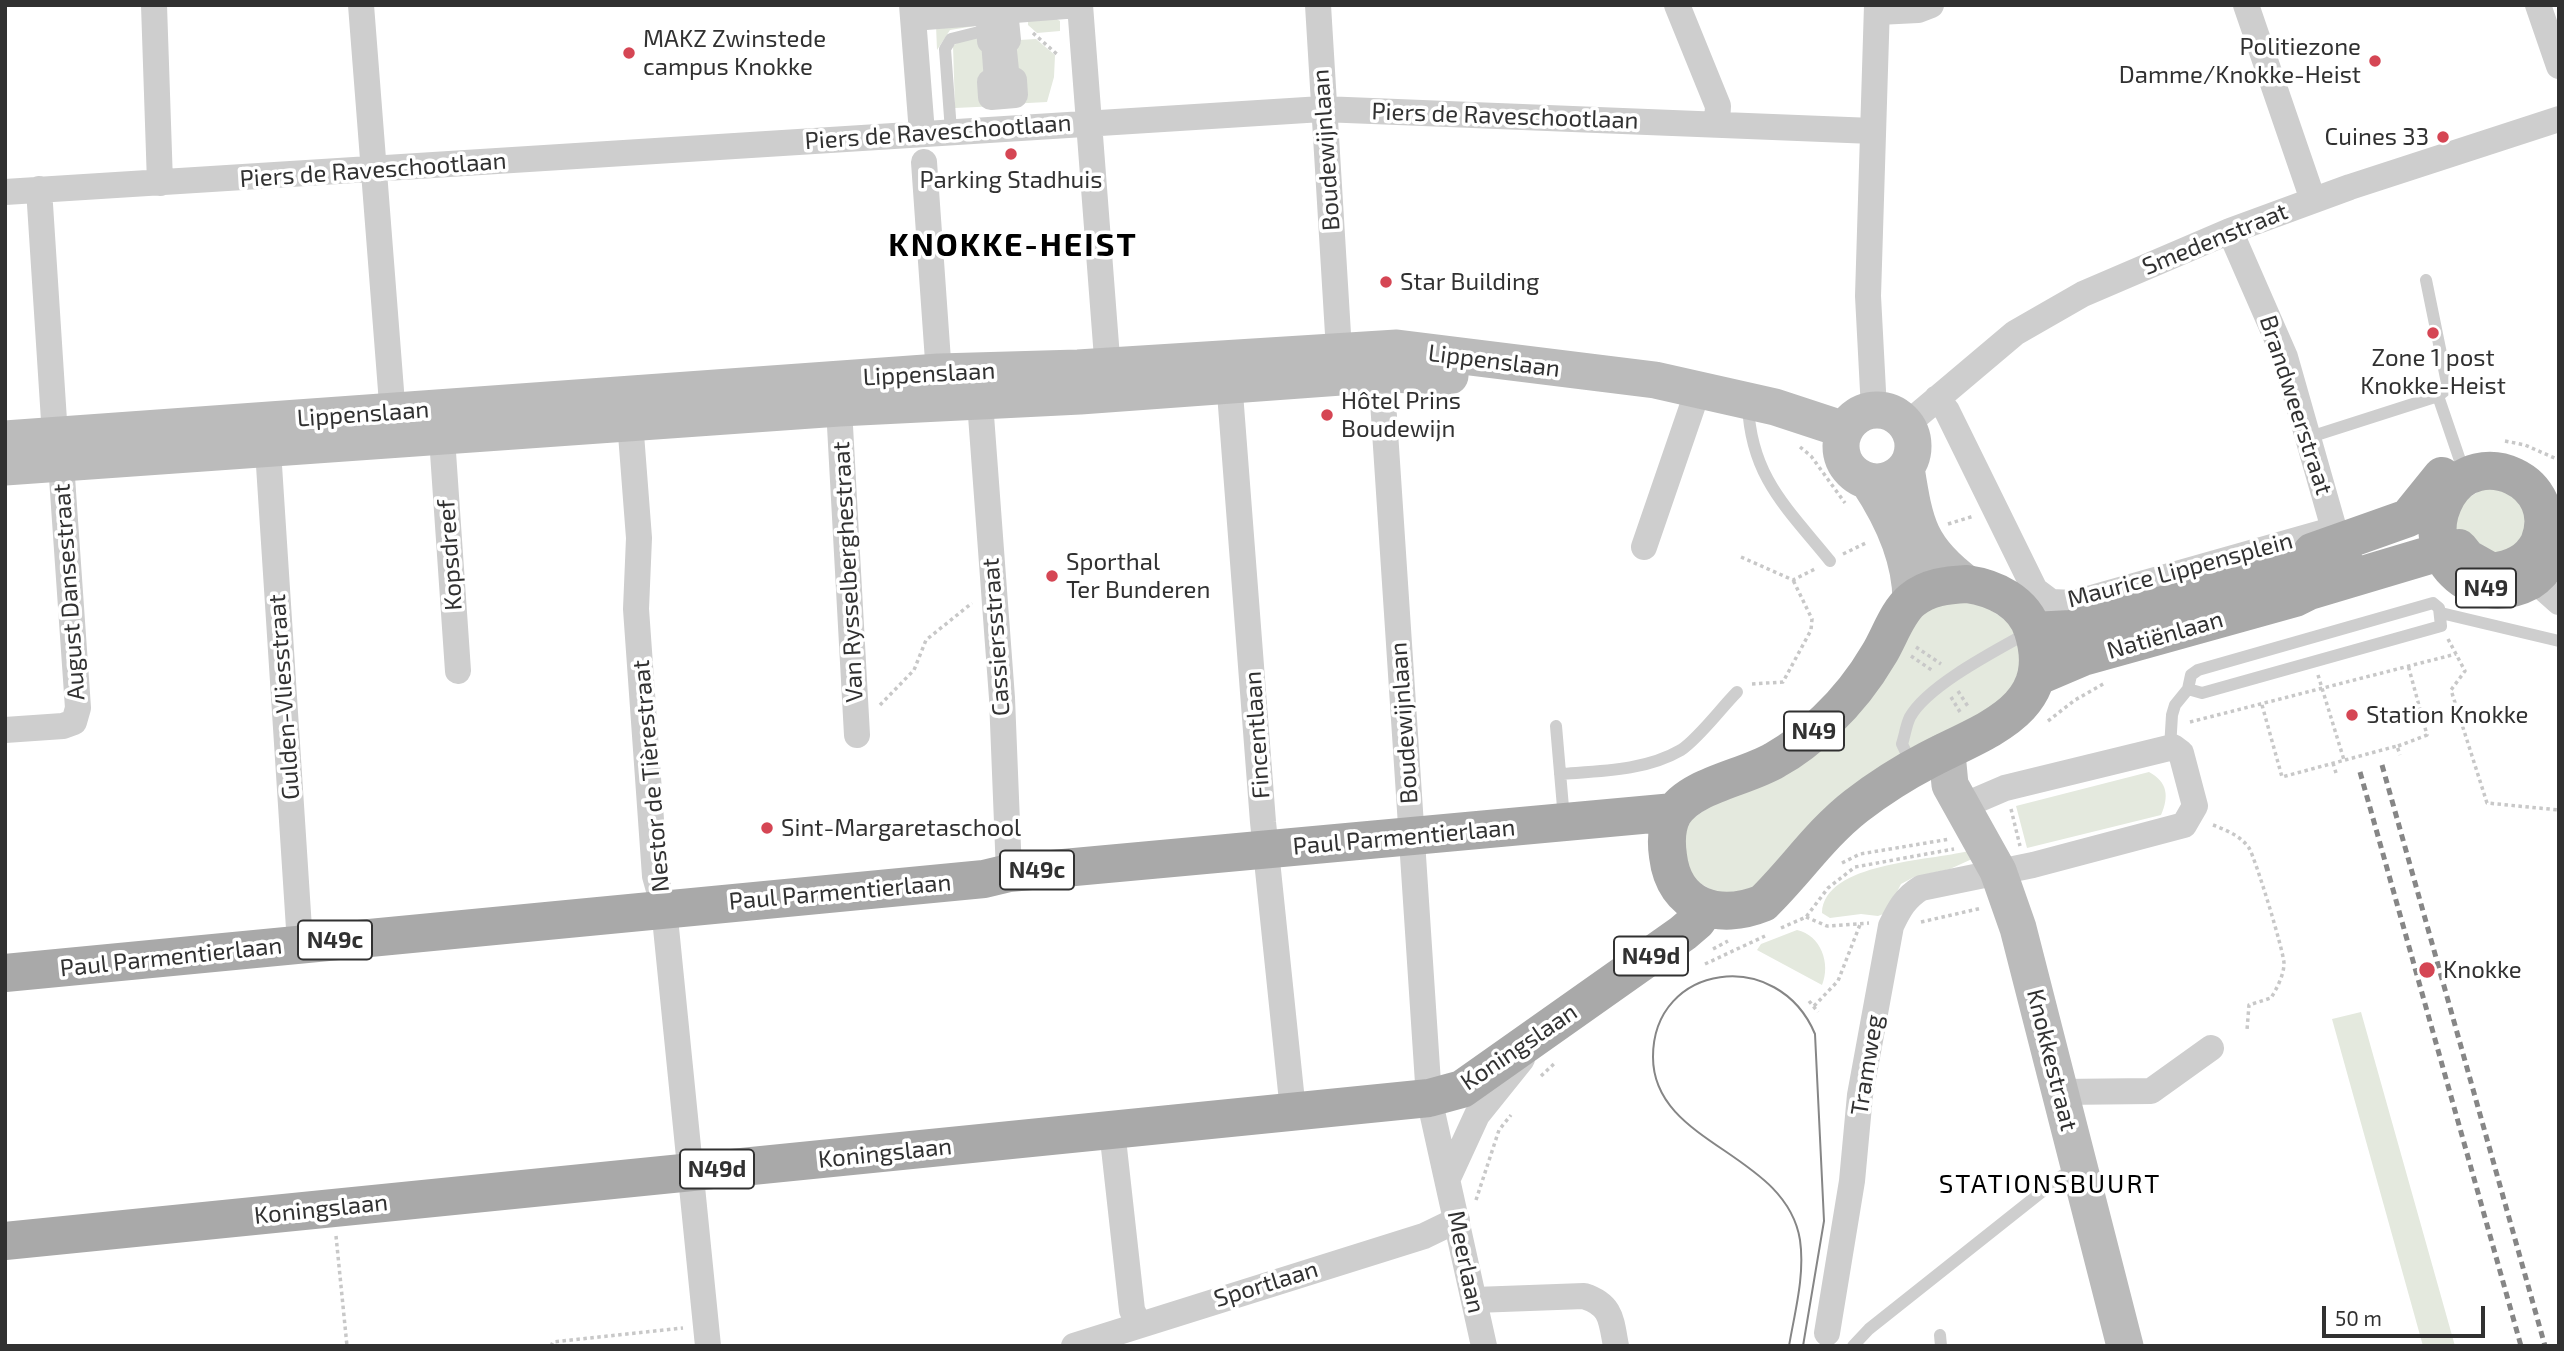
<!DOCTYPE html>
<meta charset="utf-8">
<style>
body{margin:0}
#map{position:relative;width:2564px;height:1351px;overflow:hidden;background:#fff;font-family:"Exo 2",sans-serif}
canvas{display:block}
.frame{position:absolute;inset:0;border:7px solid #313131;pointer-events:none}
.scale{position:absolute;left:2322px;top:1306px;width:163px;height:32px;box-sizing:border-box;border:4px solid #313131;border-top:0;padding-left:9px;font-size:21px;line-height:24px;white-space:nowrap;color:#313131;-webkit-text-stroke:5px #fff;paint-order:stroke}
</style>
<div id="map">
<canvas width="2564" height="1351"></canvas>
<div class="frame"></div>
<div class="scale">50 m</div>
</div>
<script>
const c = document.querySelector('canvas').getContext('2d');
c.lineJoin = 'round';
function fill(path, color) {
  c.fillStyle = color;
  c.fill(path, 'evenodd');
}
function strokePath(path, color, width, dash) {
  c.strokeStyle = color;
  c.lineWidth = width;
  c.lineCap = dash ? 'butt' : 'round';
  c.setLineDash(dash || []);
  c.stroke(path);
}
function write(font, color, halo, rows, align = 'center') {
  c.font = font + ' "Exo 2",sans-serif';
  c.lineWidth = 7;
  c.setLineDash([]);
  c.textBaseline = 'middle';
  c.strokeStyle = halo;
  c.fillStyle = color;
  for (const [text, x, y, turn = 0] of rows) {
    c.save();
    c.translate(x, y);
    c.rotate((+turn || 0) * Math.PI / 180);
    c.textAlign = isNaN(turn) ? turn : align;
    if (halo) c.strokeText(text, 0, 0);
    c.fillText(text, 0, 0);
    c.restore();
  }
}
fill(new Path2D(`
 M1053,17L1060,21V31L1037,33L1028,25V18Z
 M989,22L998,106L955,108L953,46L981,25L950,30L937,50L936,25Z
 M1036,39L1055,55L1054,77L1047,102L1009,104L1003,41Z
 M2496,480L2539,521L2499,561L2445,533L2447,512Z
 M1964,593L2015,626L2022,661L2009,697L1758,887L1722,896L1686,875L1679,828L1750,779L1912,616Z
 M2149,772C2168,782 2169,797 2161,815L2027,848L2016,806Z
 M1968,851L1972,859L1950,869L1914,877L1901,884L1886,913L1878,916L1861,914L1830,918L1822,913C1824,862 1931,861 1968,851Z
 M1797,930C1821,935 1831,964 1822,985L1757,950L1761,944Z
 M2361,1012L2455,1346H2423L2332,1019Z`), '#e4e9de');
strokePath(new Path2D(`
 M1033,33L1059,56
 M2505,441L2525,445L2559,460
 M1800,447L1811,456L1845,503
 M1948,524L1974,516
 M1843,554L1868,542
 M1741,557L1793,580L1815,569
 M2448,639L2465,671L2451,690L2487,803L2559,810
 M1916,647L1941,664
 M1911,656L1933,671
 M2318,675L2344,760
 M1752,684L1783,682L1811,630L1812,619L1793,580
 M1958,691L1969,708
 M1951,697L1960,712
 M880,705L914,670L926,640L972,603
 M2262,705L2282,777L2397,746L2400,755
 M2048,721L2075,700L2105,683
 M2190,722L2456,654
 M2398,746L2427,735L2408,665
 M2333,763L2336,773
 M2011,809L2020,846
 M2213,825C2226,830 2241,836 2249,848C2256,860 2283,949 2284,963C2284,975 2277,988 2271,998L2249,1005L2247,1030
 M1842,863L1860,854L1950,839
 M1806,917L1827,926L1869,923
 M1921,922L1982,908
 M1781,928L1806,917L1828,888L1855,867L1954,849
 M1713,949L1728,941
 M1705,964L1765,936
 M1809,1001L1818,1012
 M1814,1006L1838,981L1861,922
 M1541,1076L1556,1062
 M1476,1200L1499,1130L1511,1115
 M336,1236L347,1346
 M551,1346L553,1342L683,1328`), '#c8c8c8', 3.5, [3.5, 3.5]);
strokePath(new Path2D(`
 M951,131L945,49L951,39L979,32
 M2438,396L2465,475
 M1748,405C1751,477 1787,508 1830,561
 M2310,437L2438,396L2448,388L2426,280
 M2441,613L2559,641
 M1556,726L1564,819
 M2170,748L2172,715L2175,705L2188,689L2191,675L2198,670L2433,603L2439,608L2441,626L2202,693L2188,689
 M1912,765L1902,744C1905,735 1906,725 1910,717C1928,685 1997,650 2029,632
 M1560,774C1600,771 1645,771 1681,750C1699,738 1721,708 1737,692
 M1940,1335L1941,1346
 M1853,1346L1869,1329L2063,1175L2076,1172`), '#cecece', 12);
strokePath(new Path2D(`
 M154,5L160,183
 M361,5L394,429
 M912,5L922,133
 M1080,5L1109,384
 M1318,5L1340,367
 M1677,5L1718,106L1717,123
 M2246,5L2313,200
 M2538,5L2559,66
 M1878,12L1918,10L1931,5
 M913,18L1078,5
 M1006,20L1008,40L1003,41L1007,80H1014L1015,95L991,97L990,82L997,81L994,41H990L989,22Z
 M924,162L940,389
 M39,189L55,436
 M5,192L1322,109L1873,131
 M2230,231L2285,357L2338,543
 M1380,356L1429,1098L1484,1346
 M1228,367L1263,822L1293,1111
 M1937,398L1947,411L2035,590L2051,602L2074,603L2332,530
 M980,402L1002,698L1009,873
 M839,408L857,735
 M1874,410L1868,296L1877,5
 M630,421L639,538L636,609L655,876L664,908L708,1346
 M1906,425L2015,333L2083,294L2230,231L2350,187L2559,119
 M442,438L458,671
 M268,450L300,944
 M1644,547L1698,390
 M2533,579L2559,602
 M5,730L63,726L74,722L78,708L61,463
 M2060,1092L2151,1091L2211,1048
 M1112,1130L1132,1310L1138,1323
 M1448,1178L1477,1115L1522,1059
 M1475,1300L1584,1296C1612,1305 1611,1320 1616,1346
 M1827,1333L1852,1181L1860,1095L1891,926C1899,909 1905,898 1921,888L2033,865L2184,825L2195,806L2181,753L2173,747L2005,788L1963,806
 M1074,1346L1424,1236L1457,1220`), '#cecece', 26);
strokePath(new Path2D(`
 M1841 446a36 36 0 1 1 72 0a36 36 0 1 1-72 0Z
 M5,439L939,372L1078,368L1397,348L1655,380L1775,407L1845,430
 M5,467L839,408L1080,396L1382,374L1450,376
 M1906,468C1915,525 1919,548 1967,584
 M1868,481C1892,517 1911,557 1911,601
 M1943,752L1948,764L1950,785L1998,871L2018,928L2125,1346`), '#bbb', 37);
strokePath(new Path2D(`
 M2312,552L2408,518L2442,476
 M1967,584C1995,588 2024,602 2033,631C2058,711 1982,731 1928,760C1903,773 1878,789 1856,806C1820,834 1795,872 1763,903C1719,921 1674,908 1668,856C1666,842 1666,827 1673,814C1690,785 1745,778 1775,760C1793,750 1811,736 1826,721C1846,702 1865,678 1879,654C1889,638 1897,612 1912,600C1928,587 1947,585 1967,584Z
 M2033,631L2071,629L2103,621L2343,557
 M2036,677L2083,657L2295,598L2309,591L2433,554L2459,548L2467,558L2492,572C2513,569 2529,562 2539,543C2564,481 2477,443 2447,496C2414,554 2473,612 2530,581C2542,574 2549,559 2559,549
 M5,973L984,879L1009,873L1674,812
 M5,1241L1429,1098L1462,1089L1683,933L1697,921L1705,909`), '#a9a9a9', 38);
strokePath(new Path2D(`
 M1789,1346C1795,1311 1805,1275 1800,1240C1786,1152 1653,1145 1653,1057C1653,963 1778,946 1815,1034L1824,1221L1803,1346`), '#868686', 2);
strokePath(new Path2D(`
 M2382,765L2545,1346
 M2360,772L2521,1346`), '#868686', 5, [7, 5]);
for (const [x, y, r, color] of [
 [629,53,7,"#d54654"],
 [2375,61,7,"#d54654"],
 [2443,137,7,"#d54654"],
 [1011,154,7,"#d54654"],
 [1386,282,7,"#d54654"],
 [2433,333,7,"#d54654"],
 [1327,415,7,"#d54654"],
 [1052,576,7,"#d54654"],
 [2352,715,7,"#d54654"],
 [767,828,7,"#d54654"],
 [2427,970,9,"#d54654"]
]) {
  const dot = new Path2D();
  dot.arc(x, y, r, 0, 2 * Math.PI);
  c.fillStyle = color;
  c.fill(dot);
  strokePath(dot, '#fff', 2.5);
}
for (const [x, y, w] of [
 [2486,588,60],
 [1814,731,60],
 [1037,870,74],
 [335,940,74],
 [1651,956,74],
 [717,1169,74]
]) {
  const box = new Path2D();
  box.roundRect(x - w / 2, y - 19.5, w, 39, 5);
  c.fillStyle = '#fff';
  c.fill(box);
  strokePath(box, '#313131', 2);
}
write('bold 23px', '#313131', null, [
 ["N49",2486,588],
 ["N49",1814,731],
 ["N49c",1037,870],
 ["N49c",335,940],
 ["N49d",1651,956],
 ["N49d",717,1169]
]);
write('24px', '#313131', '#fff', [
 ["MAKZ Zwinstede",643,39],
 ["campus Knokke",643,67],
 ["Politiezone",2361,47,"right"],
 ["Damme/Knokke-Heist",2361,75,"right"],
 ["Cuines 33",2429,137,"right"],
 ["Parking Stadhuis",1011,180,"center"],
 ["Star Building",1400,282],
 ["Zone 1 post",2433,358,"center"],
 ["Knokke-Heist",2433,386,"center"],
 ["Hôtel Prins",1341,401],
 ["Boudewijn",1341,429],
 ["Sporthal",1066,562],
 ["Ter Bunderen",1066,590],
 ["Station Knokke",2366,715],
 ["Sint-Margaretaschool",781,828],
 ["Knokke",2443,970]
], 'left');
write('24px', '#313131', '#fff', [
 ["Piers de Raveschootlaan",1505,116,2],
 ["Piers de Raveschootlaan",938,132,-4],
 ["Boudewijnlaan",1326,150,-94],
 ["Piers de Raveschootlaan",373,170,-4],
 ["Smedenstraat",2215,239,-22],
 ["Lippenslaan",1494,361,7],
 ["Lippenslaan",929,374,-3],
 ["Brandweerstraat",2296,405,72],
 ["Lippenslaan",363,414,-4],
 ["Kopsdreef",450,555,-94],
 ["Maurice Lippensplein",2180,570,-15],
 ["Van Rysselberghestraat",848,572,-93],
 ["August Dansestraat",69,592,-94],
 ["Natiënlaan",2165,635,-16],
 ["Cassiersstraat",996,637,-94],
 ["Gulden-Vliesstraat",284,697,-94],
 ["Boudewijnlaan",1404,723,-94],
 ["Fincentlaan",1257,735,-94],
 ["Nestor de Tièrestraat",651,776,-95],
 ["Paul Parmentierlaan",1404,837,-5],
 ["Paul Parmentierlaan",840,892,-5],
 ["Paul Parmentierlaan",171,957,-6],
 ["Koningslaan",1519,1047,-34],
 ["Knokkestraat",2052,1060,76],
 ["Tramweg",1867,1065,-81],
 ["Koningslaan",885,1153,-6],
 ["Koningslaan",321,1209,-6],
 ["Meerlaan",1466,1262,78],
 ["Sportlaan",1266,1284,-17]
]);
c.letterSpacing = '2px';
write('26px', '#000', '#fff', [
 ["STATIONSBUURT",2050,1184]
]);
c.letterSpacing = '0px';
c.letterSpacing = '2px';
write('bold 32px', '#000', '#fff', [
 ["KNOKKE-HEIST",1013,245]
]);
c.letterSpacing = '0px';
</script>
